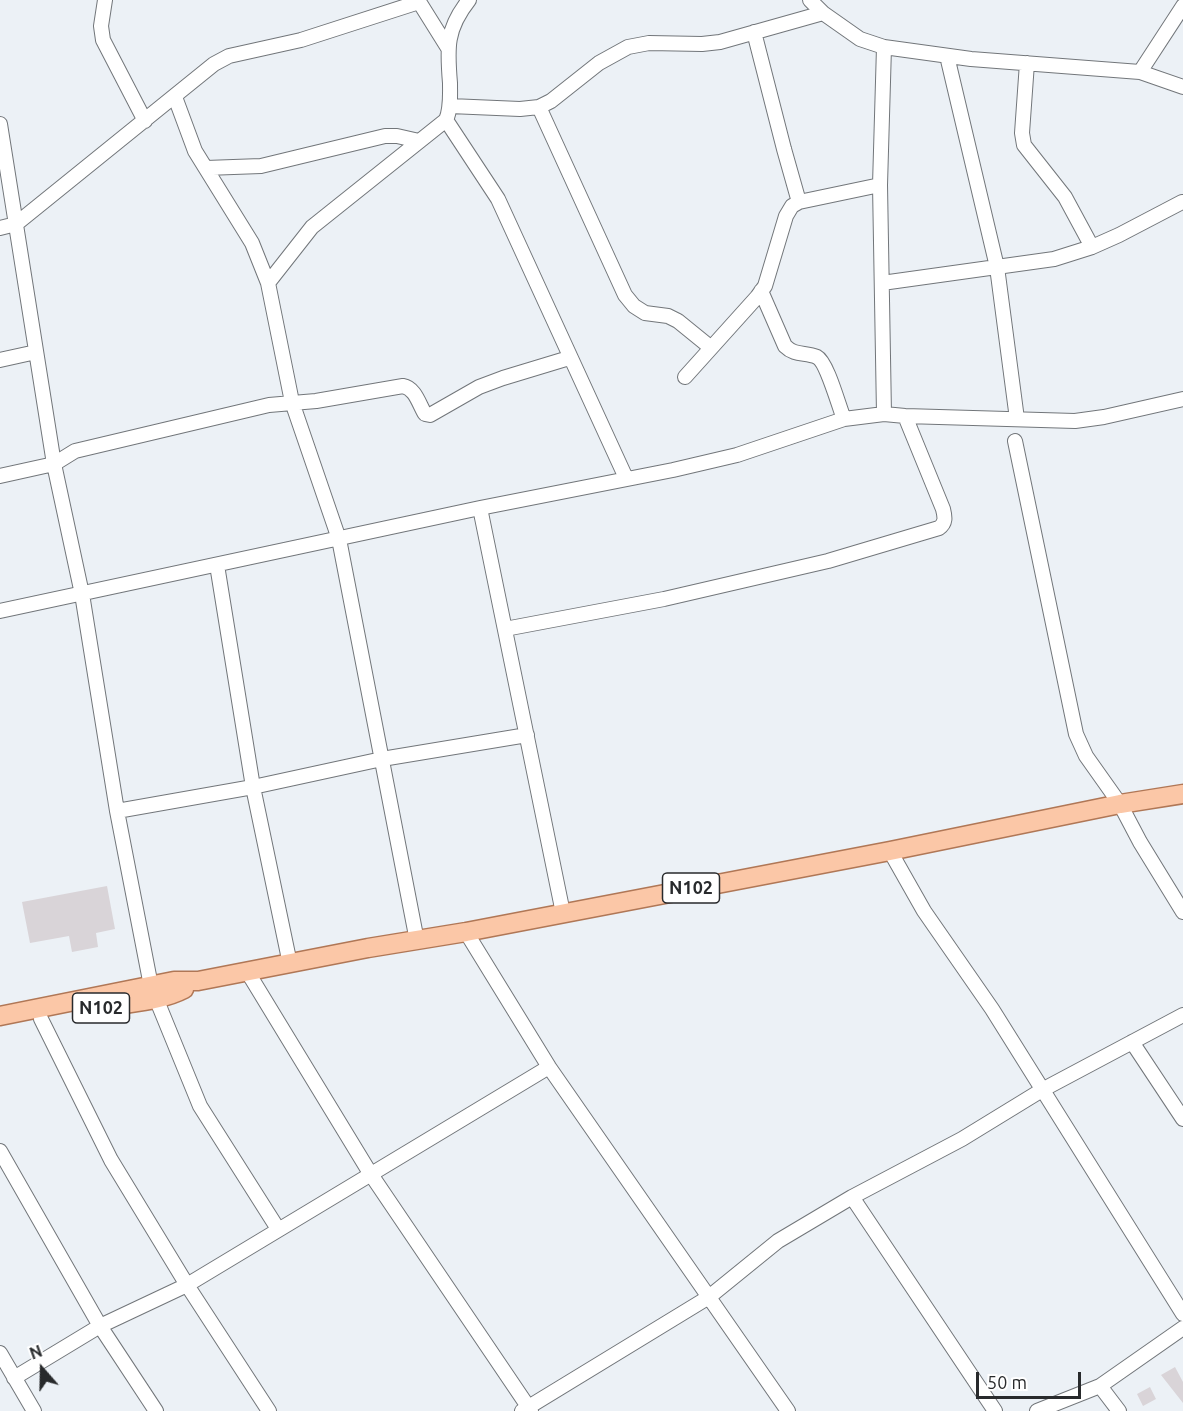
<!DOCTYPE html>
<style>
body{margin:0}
#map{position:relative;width:1183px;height:1411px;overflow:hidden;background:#ecf1f6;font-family:Ubuntu,sans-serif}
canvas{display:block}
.north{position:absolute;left:12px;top:1339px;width:60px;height:60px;-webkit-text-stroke:4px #fff;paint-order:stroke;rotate:340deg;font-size:16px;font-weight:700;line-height:24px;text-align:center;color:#282a2c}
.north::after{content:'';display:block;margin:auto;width:21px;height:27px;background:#282a2c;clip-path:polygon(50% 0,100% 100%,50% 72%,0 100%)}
.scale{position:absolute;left:976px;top:1372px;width:105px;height:27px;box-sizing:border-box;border:3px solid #282a2c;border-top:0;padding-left:8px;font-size:18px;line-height:21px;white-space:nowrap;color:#282a2c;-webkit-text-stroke:4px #fff;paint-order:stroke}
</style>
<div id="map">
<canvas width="1183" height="1411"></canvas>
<div class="north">N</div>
<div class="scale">50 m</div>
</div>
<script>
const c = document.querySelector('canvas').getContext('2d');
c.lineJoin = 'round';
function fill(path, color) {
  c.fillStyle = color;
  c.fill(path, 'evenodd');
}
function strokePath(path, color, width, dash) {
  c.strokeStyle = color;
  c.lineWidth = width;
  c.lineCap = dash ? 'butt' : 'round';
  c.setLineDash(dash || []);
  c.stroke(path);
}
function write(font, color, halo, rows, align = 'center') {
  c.font = font + ' Ubuntu,sans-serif';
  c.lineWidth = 6;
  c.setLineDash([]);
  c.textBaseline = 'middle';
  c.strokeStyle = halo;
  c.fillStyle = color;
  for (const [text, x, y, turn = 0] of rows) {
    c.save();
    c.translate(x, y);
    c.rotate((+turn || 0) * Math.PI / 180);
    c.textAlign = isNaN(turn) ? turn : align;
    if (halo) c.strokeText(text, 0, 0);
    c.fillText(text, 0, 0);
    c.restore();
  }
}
fill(new Path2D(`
 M107,886L115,929L96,933L98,947L72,952L69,936L30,943L22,902Z
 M1175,1367L1183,1382V1403L1161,1375Z
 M1150,1387L1156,1399L1143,1406L1137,1394Z`), '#d9d4d8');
const minor = new Path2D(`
 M105,0L101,26L103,40L145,121
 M418,0L448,48
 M810,0L823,13L860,39L884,47L971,59L1140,72L1183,87
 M754,32L784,149L799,202
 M884,47L880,185L884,414
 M947,56L997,267L1017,419
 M1027,63L1022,133L1024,145L1065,197L1092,247
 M1140,72L1183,6
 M175,97L195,151L252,243L268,283L292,402L339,539L417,941
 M450,106L520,109L539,107L551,101L599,63L628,47L649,43L702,44L720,42L823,13
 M539,107L625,295L634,306L645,313L668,316L678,321L710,347
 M446,120L498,199L626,478
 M0,124L54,464L82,594L117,811L151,986L200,1106L278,1229
 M206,168L261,166L385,136H397L419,141
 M0,228L16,224L214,64L229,56L301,40L419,2
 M268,283L312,227L446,120C451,109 450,96 450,83C447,48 446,29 469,0
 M882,283L1054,259L1092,247L1119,235L1182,202
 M761,291L785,346C795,356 805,352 817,357C827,362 839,407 844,419
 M0,360L36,352
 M685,377L757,297L765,286L786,216L792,206L799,202L880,185
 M1015,441L1076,734L1086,756L1120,804L1140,842L1183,912
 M0,476L54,464L75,451L269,405L316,401L403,386C415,388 419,404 425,414L430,415L479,387L503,378L569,358
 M480,508L563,913
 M217,565L253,787L290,964
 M0,611L480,508L673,470L737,455L844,419L884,414L905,416L1075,421L1104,417L1183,399
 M505,629L664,599L828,561L939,528C946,523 945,517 943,509L905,416
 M117,811L253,787L382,759L527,735
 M890,851L924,911L992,1009L1183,1314
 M466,932L549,1067L788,1411
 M247,971L370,1173L531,1411
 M41,1019L111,1160L187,1285L269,1411
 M1132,1042L1183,1119
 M0,1151L100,1326L156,1411
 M852,1197L995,1411
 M0,1353L34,1411
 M14,1378L100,1326L187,1285L549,1067
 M1100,1386L1119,1411
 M522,1411L709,1297L778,1241L852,1197L962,1139L1042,1090L1183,1015
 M1037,1411L1100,1386L1183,1328`);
const major = new Path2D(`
 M112,1006C135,1002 163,1000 184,989
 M0,1016L174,981H198L368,948L466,932L890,851L1120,804L1183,794`);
strokePath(minor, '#72767a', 16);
strokePath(major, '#b07756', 21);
strokePath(minor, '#fff', 14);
strokePath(major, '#fbc7a7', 18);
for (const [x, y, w] of [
 [691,888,57],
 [101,1008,57]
]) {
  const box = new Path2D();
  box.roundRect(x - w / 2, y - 15, w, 30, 4.5);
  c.fillStyle = '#fff';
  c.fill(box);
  strokePath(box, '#282a2c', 1.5);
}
write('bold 18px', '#282a2c', null, [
 ["N102",691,888],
 ["N102",101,1008]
]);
</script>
